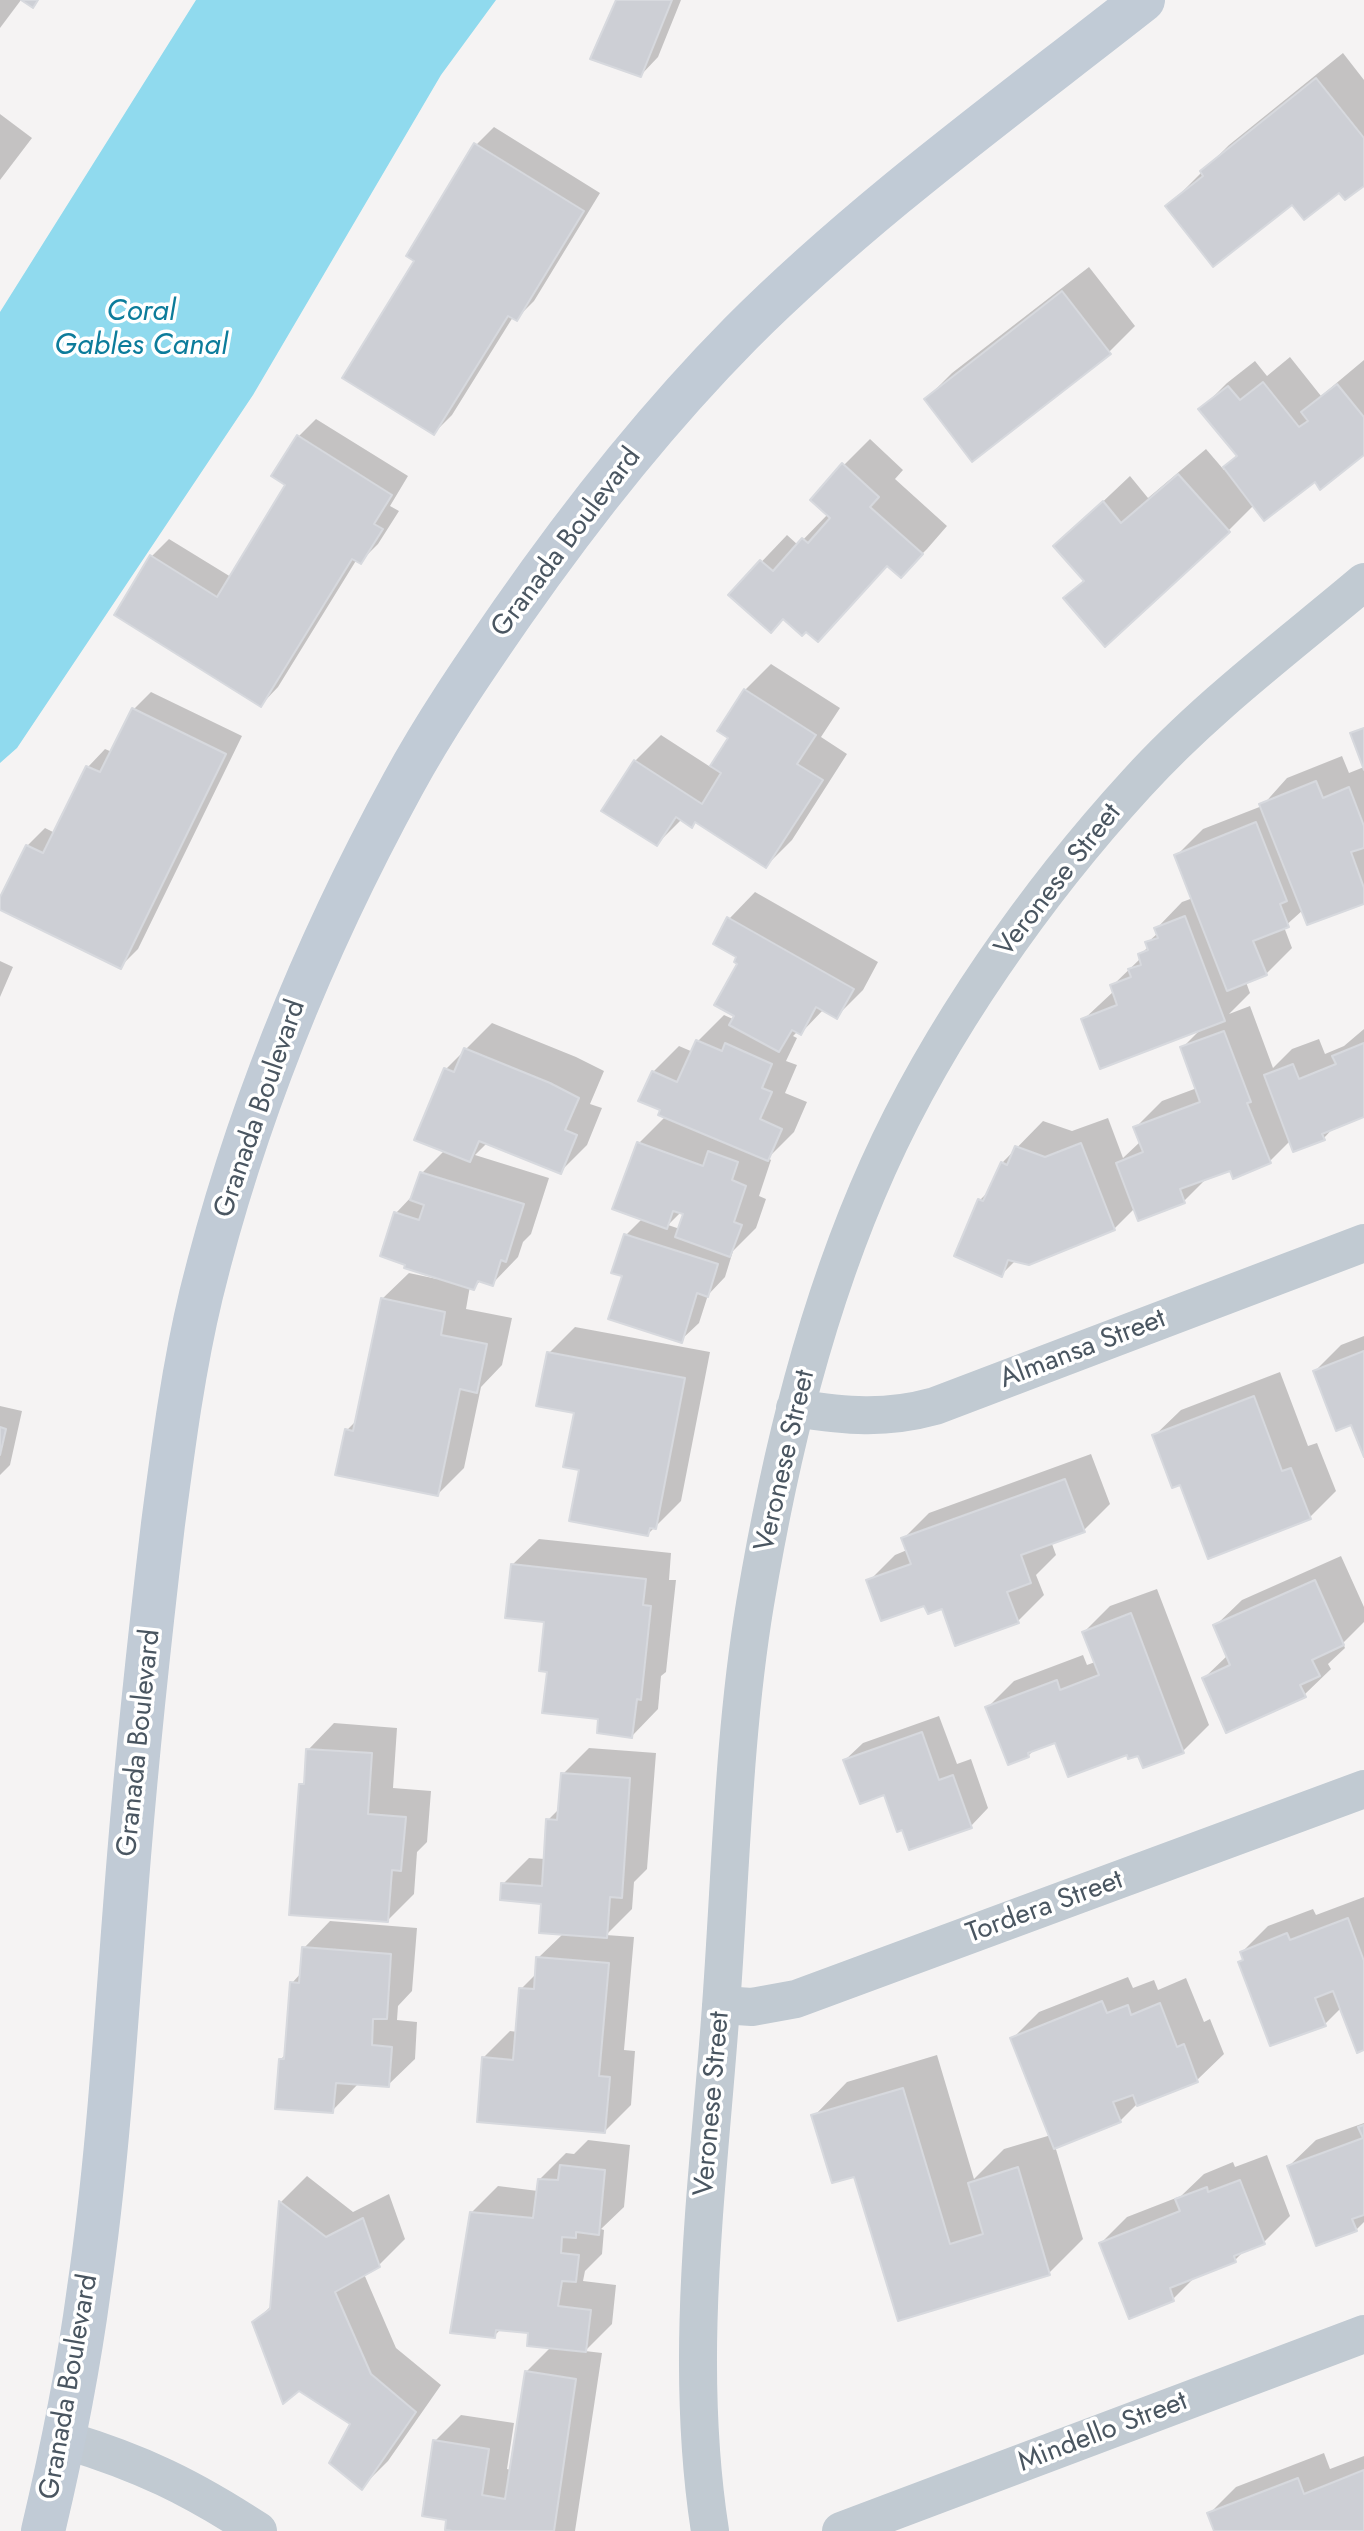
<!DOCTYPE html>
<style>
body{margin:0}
canvas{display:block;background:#f5f3f3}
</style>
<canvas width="1364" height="2531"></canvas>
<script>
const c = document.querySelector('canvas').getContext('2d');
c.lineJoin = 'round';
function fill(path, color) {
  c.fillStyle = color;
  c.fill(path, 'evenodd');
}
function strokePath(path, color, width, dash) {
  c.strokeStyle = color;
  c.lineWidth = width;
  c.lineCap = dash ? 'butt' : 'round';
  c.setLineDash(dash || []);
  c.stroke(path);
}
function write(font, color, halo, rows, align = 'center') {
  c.font = font + ' Jost,sans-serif';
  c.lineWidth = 7;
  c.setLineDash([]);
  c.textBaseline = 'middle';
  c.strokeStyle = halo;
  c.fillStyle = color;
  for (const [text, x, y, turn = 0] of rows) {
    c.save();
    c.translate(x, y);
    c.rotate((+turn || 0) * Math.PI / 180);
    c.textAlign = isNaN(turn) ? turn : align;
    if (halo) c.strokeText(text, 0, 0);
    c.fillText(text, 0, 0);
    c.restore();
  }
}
fill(new Path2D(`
 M196,0H496L441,75L253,395L17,748L0,763V312Z`), '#90daee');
fill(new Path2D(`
 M0,0H21L0,28Z
 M618,0H681L658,57L641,75Z
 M1343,53L1364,80V183L1293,202L1168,206L1229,145Z
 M0,114L32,138L0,180Z
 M494,127L600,193L534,301L516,319L513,317L452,415L434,433L417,260L476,145Z
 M1089,267L1135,326L1109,352L926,399L952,373Z
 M1290,357L1321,396L1364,360V452L1315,479L1254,505L1228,531L1066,598L1085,579L1056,546L1130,476L1148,498L1206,449L1224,470L1238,455L1201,409L1227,383L1255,361L1267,376Z
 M316,419L408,476L390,506L399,511L378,544L360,562L357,559L278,687L261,705L151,557L169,539L231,577L288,485L298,437Z
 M870,439L903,470L895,479L947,526L927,549L901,575L888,564L784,617L731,594L787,535L798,545L828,514L844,465Z
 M771,664L840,708L821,737L847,754L792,840L766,866L696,820L682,819L657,844L635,761L661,735L712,768L731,738L745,690Z
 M151,692L242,736L138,949L120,967L0,908V901L27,846L45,828L55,833L88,767L105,749L112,752L134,709Z
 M1342,756L1349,773L1364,767V902L1303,910L1284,927L1292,948L1266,974L1246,982L1250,993L1229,1014L1250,1006L1273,1068L1292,1049L1319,1039L1325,1054L1344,1046L1364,1029V1115L1335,1126L1324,1138L1291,1140L1270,1161L1234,1176L1232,1168L1209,1176L1184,1201L1135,1208L1114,1229L1016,1260L1002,1274L980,1200L991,1189L1002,1163L1043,1121L1072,1131L1108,1118L1123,1158L1141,1141L1136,1127L1162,1101L1197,1088L1182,1048L1203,1027L1084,1019L1114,991L1112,986L1141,958L1140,955L1149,946L1148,942L1158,933L1156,929L1182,902L1193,898L1177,855L1203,829L1262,806L1287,778Z
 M755,892L878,962L863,990L837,1016L824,1009L801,1033L798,1031L793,1036L797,1038L786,1061L797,1065L785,1093L807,1102L794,1132L768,1158L771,1160L759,1196L766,1199L756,1228L733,1251L725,1277L708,1295L699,1323L681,1340L624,1275L613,1272L626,1235L643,1218L639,1143L666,1116L653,1072L679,1046L693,1052L698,1041L724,1015L735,1020L739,957L729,919ZM681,1212L685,1213L680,1229L668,1225Z
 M0,961L13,967L0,997Z
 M492,1023L576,1057L604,1071L590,1104L602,1108L587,1145L561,1171L488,1142L475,1155L549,1178L531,1234L523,1242L518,1257L492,1284L481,1280L474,1288L470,1286L466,1309L512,1318L502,1365L481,1387L464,1468L438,1494L347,1430L358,1419L382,1299L409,1273L437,1279V1276L396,1213L415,1193L422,1173L445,1150V1070Z
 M575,1327L710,1352L681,1501L648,1534L581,1468L576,1412L549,1353Z
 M1364,1336V1452L1352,1423L1315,1371L1341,1345Z
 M1280,1372L1308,1446L1317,1443L1336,1491L1310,1517L1181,1482L1154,1436L1181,1410Z
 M0,1406L22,1411L10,1465L0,1475Z
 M1091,1454L1110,1504L1084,1530L1052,1544L1056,1555L1036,1575L1044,1595L1018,1621L925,1603L869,1581L895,1555L907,1550L903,1539L929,1513Z
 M539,1539L671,1553L669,1580H676L666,1672L661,1676L658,1709L632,1736L600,1718L549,1670L546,1620L512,1565Z
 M1341,1556L1364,1607V1622L1343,1643L1345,1648L1328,1664L1331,1669L1304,1695L1204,1678L1228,1655L1215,1626L1242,1600Z
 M1157,1589L1209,1725L1183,1751L1140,1753L1056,1740L1036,1748L1028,1756L988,1707L1014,1681L1083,1655L1087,1665L1095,1662L1084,1632L1110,1606Z
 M939,1716L957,1764L971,1759L988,1808L971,1826L885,1792L845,1760L863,1743Z
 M334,1723L397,1728L393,1788L431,1791L427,1842L417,1852L414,1894L388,1920L301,1785L306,1780L308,1750Z
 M589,1748L656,1753L647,1869L634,1882L632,1909L606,1935L634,1937L624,2050L635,2051L631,2105L605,2131L484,2057L510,2031L518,2032L521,1989L537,1973L538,1958L564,1933L543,1902L503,1884L529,1858L546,1859L548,1820L560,1808L563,1774Z
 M1364,1897V2048L1342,2007L1325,2024L1240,1963L1245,1958L1242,1952L1268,1926L1313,1909L1316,1915Z
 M330,1921L417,1928L412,1991L398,2006L397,2020L417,2022L415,2059L388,2085L358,2084L332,2111L281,2059L286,2054L292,1983L302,1972L304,1948Z
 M1128,1977L1133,1988L1154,1980L1158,1990L1186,1978L1204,2022L1210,2019L1224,2054L1197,2080L1137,2104L1120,2121L1055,2146L1083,2239L1049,2273L899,2319L855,2174L814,2116L847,2082L937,2055L974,2179L1004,2149L1051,2135L1013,2038L1039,2012Z
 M1364,2123V2222L1356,2230L1289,2166L1316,2140Z
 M588,2140L630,2145L624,2207L601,2229L604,2230L602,2254L585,2271L583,2281L616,2285L612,2324L585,2351L602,2353L575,2531H456L449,2518L435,2441L461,2415L514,2423L507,2469L511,2470L526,2372L552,2346L530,2331L502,2328L494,2336L472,2212L498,2186L538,2191L540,2179L566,2153L574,2154Z
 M1267,2155L1290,2216L1264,2242L1246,2249L1235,2260L1197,2275L1173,2299L1101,2243L1127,2217L1181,2196L1204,2174L1233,2162L1235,2167Z
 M307,2176L353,2212L389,2194L405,2239L379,2265L364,2274L396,2348L441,2385L388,2461L362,2487L353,2423L254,2323L273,2304L281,2202Z
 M1324,2453L1330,2469L1364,2456V2531H1216L1209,2514L1236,2487Z`), '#0003');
const building = new Path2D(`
 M21,0H38L33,8Z
 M616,0H672L641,77L590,59Z
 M1316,78L1364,138V186L1345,200L1339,193L1304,220L1292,205L1213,267L1165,206L1203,176L1200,171Z
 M474,143L584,211L517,321L508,316L434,435L342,378L414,261L406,256Z
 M1062,291L1111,354L972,462L924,399Z
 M1263,382L1299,427L1308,421L1301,412L1337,384L1364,417V455L1320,490L1315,482L1264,521L1223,467L1237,456L1198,409L1228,386L1240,400Z
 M297,435L392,495L374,524L383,529L361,564L352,559L261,707L114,615L150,555L217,597L285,485L271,476Z
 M842,463L879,497L870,507L923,554L901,578L887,566L818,642L806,632L802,636L783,619L771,633L728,595L760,560L773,571L802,538L808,543L830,518L810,500Z
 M1178,474L1230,532L1105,647L1063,598L1084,581L1053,546L1103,501L1121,523Z
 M744,689L816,735L797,764L823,780L766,868L695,822L692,828L676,817L657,846L601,811L634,760L702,804L721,773L710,766L728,738L717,731Z
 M132,708L226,754L121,969L0,910V897L26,845L43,853L86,766L100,772Z
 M1364,728V770L1350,733Z
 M1316,781L1323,798L1349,787L1364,826V848L1351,852L1364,888V904L1307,925L1259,804Z
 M1256,822L1287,901L1280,904L1289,927L1253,941L1267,975L1227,991L1174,855Z
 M1185,916L1225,1021L1100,1069L1081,1019L1117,1005L1110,985L1131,977L1128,969L1141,965L1138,954L1148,950L1145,942L1158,938L1154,928Z
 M727,917L854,989L837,1019L816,1007L801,1035L792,1030L779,1052L729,1025L734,1016L714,1005L737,964L734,962L736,957L713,944Z
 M1224,1031L1251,1102L1247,1103L1271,1163L1233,1179L1230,1171L1180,1189L1185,1203L1138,1221L1116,1163L1143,1152L1133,1127L1200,1102L1180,1047Z
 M696,1040L722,1051L725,1043L772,1064L762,1088L772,1092L760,1119L782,1129L768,1161L658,1115L660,1110L638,1101L652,1071L677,1082Z
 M1364,1043V1117L1322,1134L1325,1140L1293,1152L1264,1075L1293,1064L1299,1079L1336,1064L1332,1056Z
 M464,1048L550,1083L579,1098L565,1130L577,1135L561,1174L479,1141L470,1162L414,1140L444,1068L454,1072Z
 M637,1142L703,1166L708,1151L738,1162L732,1180L746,1186L734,1222L742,1225L730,1257L675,1237L683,1214L673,1211L667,1229L612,1209Z
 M1081,1143L1115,1230L1029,1265L1008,1260L1002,1277L954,1256L978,1199L983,1201L1001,1162L1007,1165L1015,1146L1045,1157Z
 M420,1172L524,1204L506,1262L501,1260L493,1286L478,1281L474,1290L404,1268L405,1265L380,1256L394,1212L419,1220L424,1205L410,1200Z
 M624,1234L718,1264L708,1297L697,1293L682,1343L608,1319L622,1276L611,1273Z
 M381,1298L445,1312L441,1335L487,1344L477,1393L460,1389L438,1496L335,1475L345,1429L353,1431Z
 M1364,1351V1457L1351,1425L1336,1431L1313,1371Z
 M547,1352L685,1378L656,1529L650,1528L648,1536L569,1521L579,1470L563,1467L574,1413L536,1406Z
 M1254,1396L1282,1471L1291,1468L1311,1519L1208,1559L1180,1485L1172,1488L1152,1435Z
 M0,1427L6,1429L0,1455Z
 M1065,1479L1085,1532L1021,1555L1031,1583L1007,1592L1019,1623L955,1646L942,1609L928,1614L924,1606L881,1621L866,1580L911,1564L901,1538Z
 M511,1564L646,1579L643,1605L651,1606L641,1700L637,1699L632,1738L597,1733L598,1719L542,1713L547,1672L539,1671L544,1622L505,1618Z
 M1315,1580L1344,1645L1312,1660L1320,1676L1300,1685L1306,1697L1226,1733L1202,1678L1230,1665L1213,1625Z
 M1131,1613L1184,1753L1143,1768L1138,1756L1128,1759L1127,1755L1068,1777L1055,1743L1028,1753L1029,1757L1008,1765L985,1707L1057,1680L1060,1690L1099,1675L1082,1632Z
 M922,1732L939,1780L953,1775L972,1828L909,1850L902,1830L897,1832L884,1795L860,1804L843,1760Z
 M306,1749L372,1753L368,1814L406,1817L401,1871L392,1870L388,1922L289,1915L299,1784H304Z
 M561,1773L630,1778L622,1898L610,1897L607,1938L539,1933L541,1904L500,1900L501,1883L542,1886L546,1819L557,1820Z
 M1348,1918L1364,1961V2050L1357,2053L1333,1991L1315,1998L1326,2026L1270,2046L1238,1962L1243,1960L1240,1952L1287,1933L1290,1940Z
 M302,1947L391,1954L387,2019H373L372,2045L392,2047L389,2087L336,2083L333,2113L275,2109L279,2059H284L290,1982L299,1983Z
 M536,1957L609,1963L599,2076L610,2077L605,2133L477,2122L482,2057L513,2060L519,1988L534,1989Z
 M1102,2001L1107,2013L1128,2005L1131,2015L1160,2003L1177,2047L1184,2044L1198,2082L1137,2106L1133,2095L1113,2102L1121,2122L1054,2149L1010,2038Z
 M903,2088L950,2244L983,2234L968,2183L1018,2167L1050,2275L898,2321L854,2177L832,2183L811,2115Z
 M1364,2125V2215L1352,2219L1357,2231L1316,2246L1287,2166L1363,2138L1358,2127Z
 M560,2165L605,2170L599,2235L576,2232V2238L562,2237L561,2253L579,2255L576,2282L562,2281L558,2306L591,2310L586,2352L527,2346L528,2333L496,2330L495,2338L450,2333L470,2212L533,2218L538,2179L558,2180Z
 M1240,2180L1265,2244L1234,2256L1236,2262L1170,2288L1174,2301L1129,2319L1099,2243L1180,2211L1175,2199L1207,2187L1208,2192Z
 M279,2201L326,2237L363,2218L380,2267L335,2292L371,2374L416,2412L362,2490L329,2463L350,2424L299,2391L283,2404L252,2322L270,2309Z
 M525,2371L576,2379L554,2531H453L445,2530L446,2520L422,2516L433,2440L489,2449L482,2495L505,2499Z
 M1364,2470V2531H1214L1207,2513L1298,2478L1304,2494Z`);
fill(building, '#cdcfd5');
strokePath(building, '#d7d9de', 2);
strokePath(new Path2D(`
 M795,1408C846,1416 884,1420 935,1406L1364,1243
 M721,2005L752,2007L796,1999L1364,1789
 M65,2440C141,2463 191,2487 258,2531
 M710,2531C682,2352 710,2171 722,1992C731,1863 734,1731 755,1604C780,1455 816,1305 878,1167C939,1031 1037,892 1137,783C1205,708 1287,647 1364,582
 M841,2531L1364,2334`), '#c1cad2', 38);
strokePath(new Path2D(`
 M43,2531C62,2451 78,2371 89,2289C110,2146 117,2000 129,1856C138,1745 150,1634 163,1524C173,1448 183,1370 201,1295C245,1116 315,945 403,784C435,725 474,668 512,613C581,514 656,419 741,333C864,210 1007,107 1143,0`), '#c1cbd6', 44);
write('28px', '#4a5661', '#fff', [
 ["Granada Boulevard",567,543,-53],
 ["Veronese Street",1059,881,-52],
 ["Granada Boulevard",261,1109,-71],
 ["Almansa Street",1083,1350,-21],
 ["Veronese Street",786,1461,-77],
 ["Granada Boulevard",140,1743,-84],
 ["Tordera Street",1045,1908,-20],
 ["Veronese Street",713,2104,-85],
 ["Granada Boulevard",70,2387,-80],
 ["Mindello Street",1103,2433,-21]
]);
write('italic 30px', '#0c7c9b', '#fff', [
 ["Coral",141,313],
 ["Gables Canal",141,347]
]);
</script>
